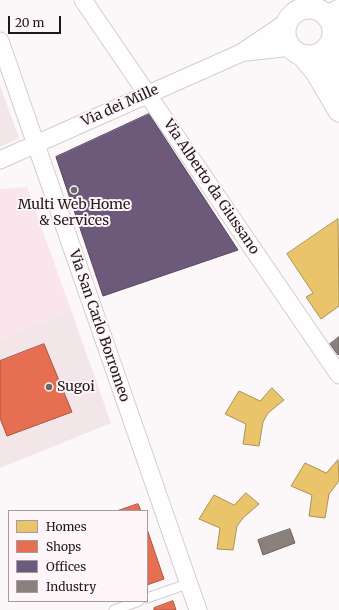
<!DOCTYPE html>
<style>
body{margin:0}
#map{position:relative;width:339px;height:610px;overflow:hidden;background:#fcf7f9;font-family:Merriweather,serif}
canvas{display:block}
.legend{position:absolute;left:8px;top:510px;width:140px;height:92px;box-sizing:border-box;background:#fef5f8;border:1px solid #a49da0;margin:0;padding:5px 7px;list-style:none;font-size:12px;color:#1e1a1c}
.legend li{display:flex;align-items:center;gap:8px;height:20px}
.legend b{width:20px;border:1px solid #a49da0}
.scale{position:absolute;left:8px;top:16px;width:53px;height:18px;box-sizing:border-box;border:2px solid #1e1a1c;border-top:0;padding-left:5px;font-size:12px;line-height:14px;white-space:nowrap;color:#1e1a1c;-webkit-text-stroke:3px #fef5f8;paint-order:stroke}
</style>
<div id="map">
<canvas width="339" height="610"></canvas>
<ul class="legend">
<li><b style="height:11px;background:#e9c46a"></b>Homes</li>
<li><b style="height:11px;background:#e76f51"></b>Shops</li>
<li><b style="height:11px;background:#6d597a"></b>Offices</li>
<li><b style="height:11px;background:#8a817c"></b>Industry</li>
</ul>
<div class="scale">20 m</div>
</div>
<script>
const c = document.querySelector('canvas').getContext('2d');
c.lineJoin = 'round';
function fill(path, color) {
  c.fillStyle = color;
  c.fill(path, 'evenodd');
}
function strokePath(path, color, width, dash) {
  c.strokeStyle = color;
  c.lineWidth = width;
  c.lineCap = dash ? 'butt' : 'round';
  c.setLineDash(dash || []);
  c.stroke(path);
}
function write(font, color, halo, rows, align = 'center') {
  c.font = font + ' Merriweather,serif';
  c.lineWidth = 4;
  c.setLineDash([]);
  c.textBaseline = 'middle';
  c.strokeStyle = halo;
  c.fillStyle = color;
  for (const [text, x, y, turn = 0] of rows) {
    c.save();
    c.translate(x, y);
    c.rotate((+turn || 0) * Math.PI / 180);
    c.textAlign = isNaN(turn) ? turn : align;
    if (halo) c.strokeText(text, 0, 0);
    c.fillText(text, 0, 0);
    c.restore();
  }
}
fill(new Path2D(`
 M0,85L19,138L0,147Z
 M71,310L111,423L0,468V339Z`), '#f2e6e9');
fill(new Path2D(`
 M27,187L71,310L0,339V189Z`), '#fae5ed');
const homes = new Path2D(`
 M338,219L339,306L321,319L306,297L313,293L287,254Z
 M272,388L284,400L268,413L263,422L259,446L243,444L246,424L225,414L239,391L260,401Z
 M338,460L339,481L329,494L325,518L309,516L312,495L291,486L305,463L326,473Z
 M246,493L259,504L243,518L237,526L233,550L217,549L220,528L199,519L214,495L234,505Z`);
fill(homes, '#e9c46a');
strokePath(homes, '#ac9153', 1);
const shops = new Path2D(`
 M44,344L72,412L7,436L0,418V361Z
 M138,504L141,511H117Z
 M147,529L164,579L147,585Z
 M173,601L176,610H154V608Z`);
fill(shops, '#e76f51');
strokePath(shops, '#ab5641', 1);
const offices = new Path2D(`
 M149,114L238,250L103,296L56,157Z`);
fill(offices, '#6d597a');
strokePath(offices, '#55465e', 1);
const industry = new Path2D(`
 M339,337V354L338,355L330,344Z
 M290,529L295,543L263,555L258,540Z`);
fill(industry, '#8a817c');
strokePath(industry, '#6a625f', 1);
const service = new Path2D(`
 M147,598L190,583
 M114,610L139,601`);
const minor = new Path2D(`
 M83,0L339,375
 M325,15L339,8
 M333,32L339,27
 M0,41L198,610
 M247,52L291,47
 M0,160L241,53L287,22`);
const tertiary = new Path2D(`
 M285 32a24 24 0 1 1 48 0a24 24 0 1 1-48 0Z
 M330,44L339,97
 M302,55L316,72L339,111`);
strokePath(service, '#d3ced0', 11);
strokePath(minor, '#d3ced0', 19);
strokePath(tertiary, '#d3ced0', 23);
strokePath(service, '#fffefe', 9);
strokePath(minor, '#fffefe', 17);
strokePath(tertiary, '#fffefe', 21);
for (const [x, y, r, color] of [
 [74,190,4,"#6c6769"],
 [49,387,4,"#6c6769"]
]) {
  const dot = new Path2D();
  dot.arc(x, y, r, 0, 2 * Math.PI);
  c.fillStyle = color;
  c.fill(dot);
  strokePath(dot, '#fef5f8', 1.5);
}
write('14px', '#1e1a1c', '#fef5f8', [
 ["Via dei Mille",120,106,-24],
 ["Via Alberto da Giussano",211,187,56],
 ["Via San Carlo Borromeo",99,326,71]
]);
write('14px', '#1e1a1c', '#fef5f8', [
 ["Multi Web Home",74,205],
 ["& Services",74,221],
 ["Sugoi",57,387,"left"]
]);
</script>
